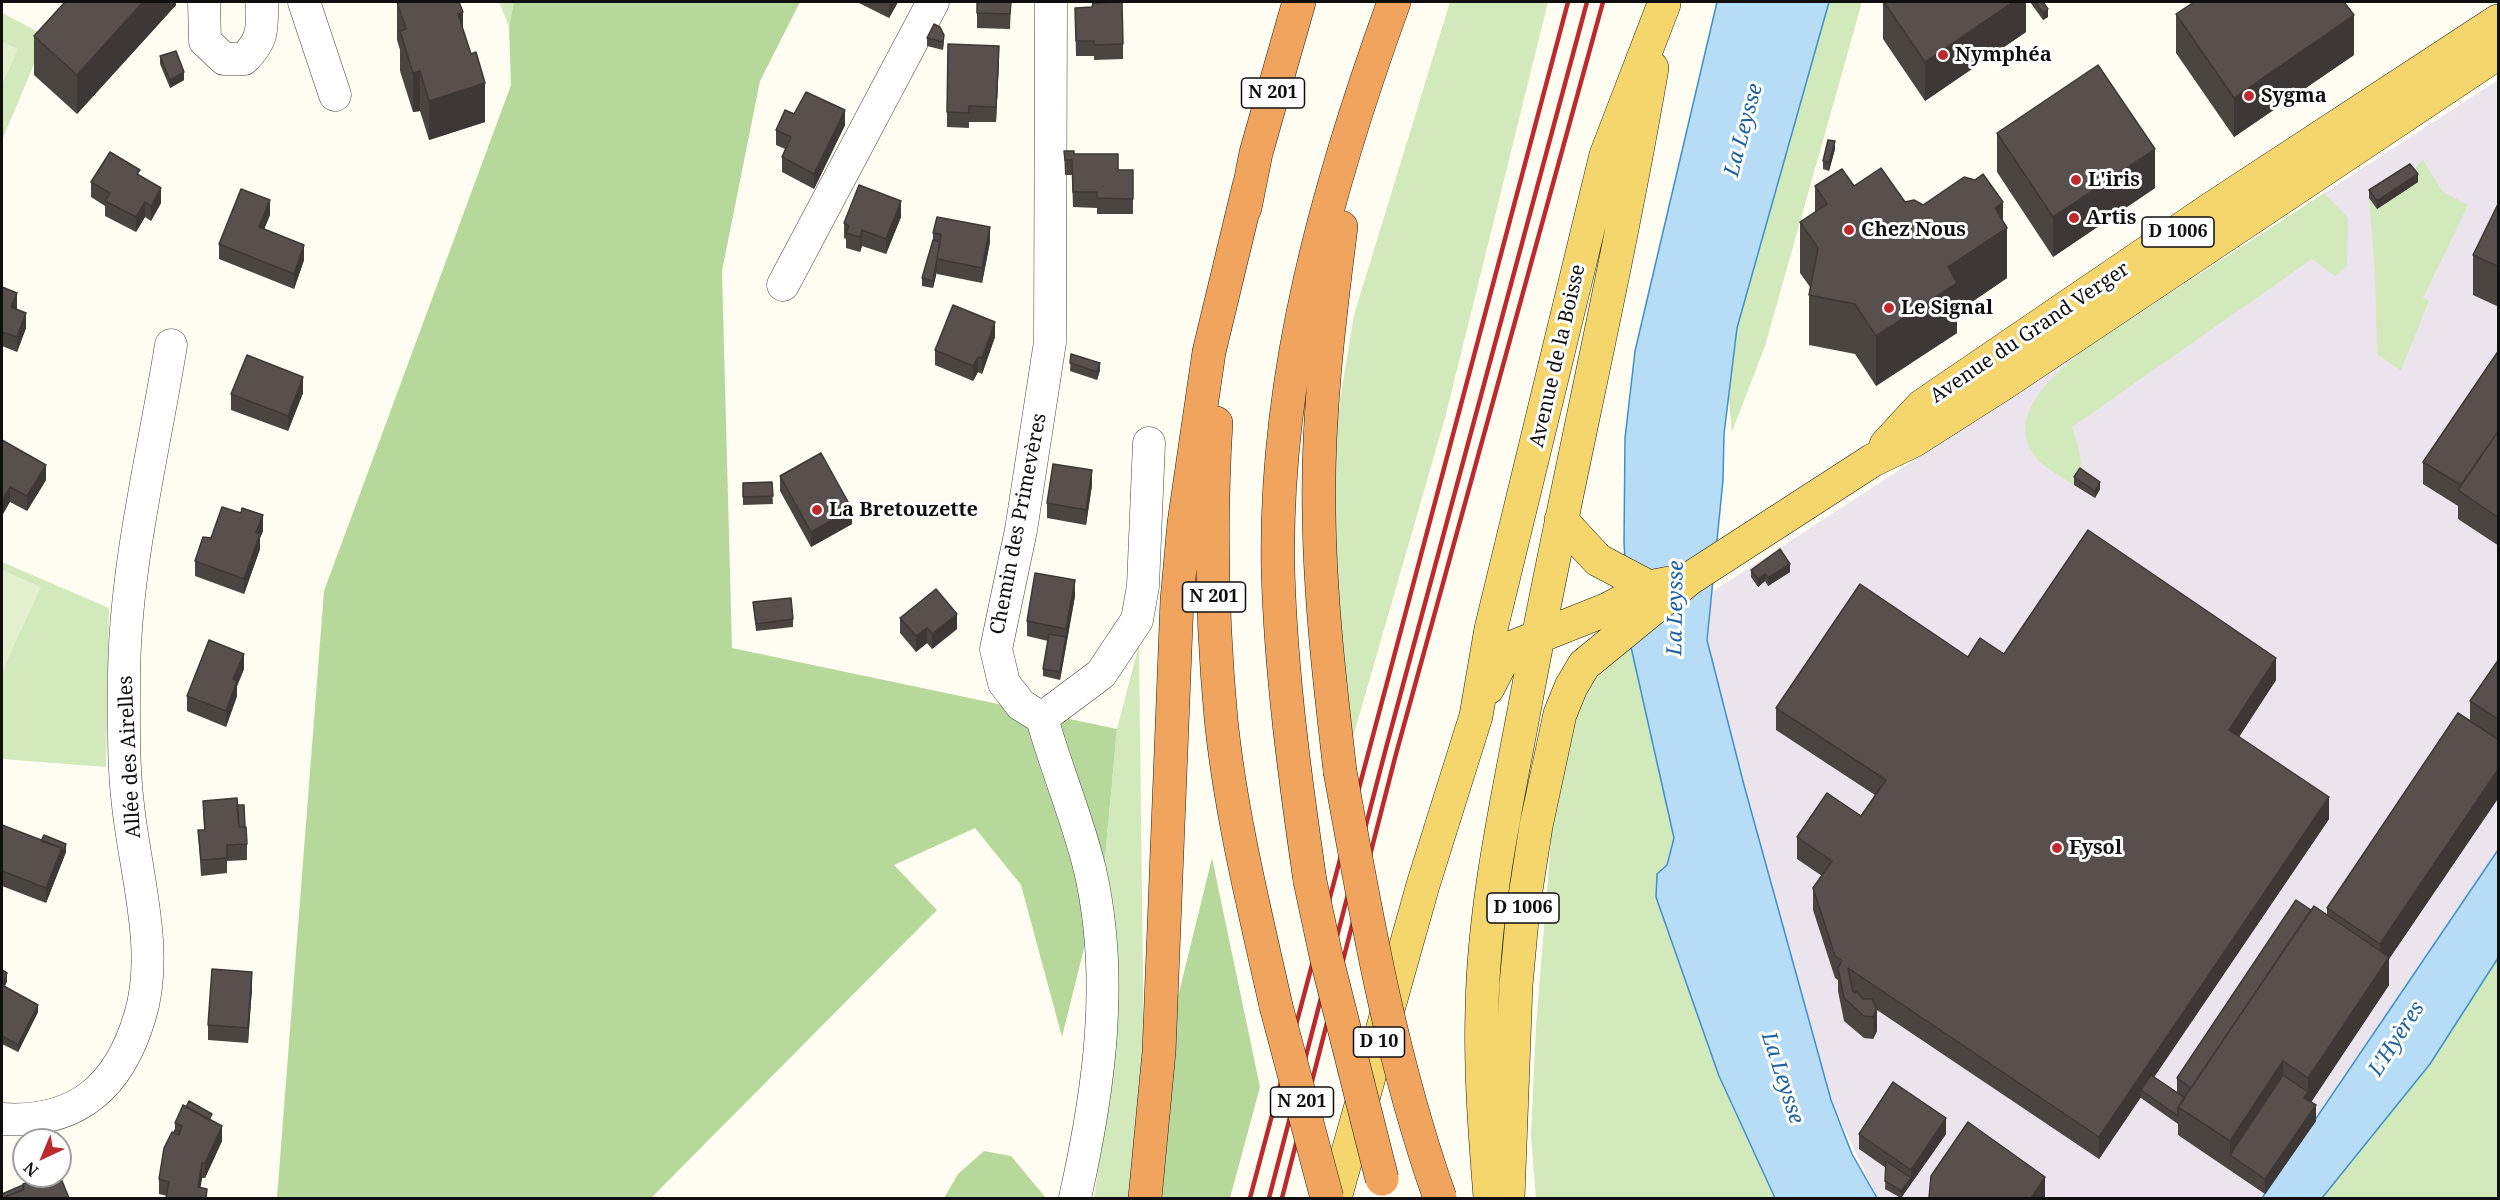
<!DOCTYPE html>
<meta charset="utf-8">
<style>
body{margin:0}
#map{position:relative;width:2500px;height:1200px;overflow:hidden;background:#fffcf1;font-family:"Noto Serif",serif}
canvas{display:block}
.frame{position:absolute;inset:0;border:3px solid #0f0f0f;pointer-events:none}
.north{position:absolute;left:12px;top:1128px;width:60px;height:60px;box-sizing:border-box;background:#fff;border:2px solid #9f9f9f;border-radius:50%;rotate:224deg;font-size:16px;font-weight:700;line-height:24px;text-align:center;color:#0f0f0f}
.north::after{content:'';display:block;margin:auto;width:21px;height:27px;background:#bc2a2e;clip-path:polygon(50% 0,100% 100%,50% 72%,0 100%)}
</style>
<div id="map">
<canvas width="2500" height="1200"></canvas>
<div class="frame"></div>
<div class="north">N</div>
</div>
<script>
const c = document.querySelector('canvas').getContext('2d');
c.lineJoin = 'round';
function fill(path, color) {
  c.fillStyle = color;
  c.fill(path, 'evenodd');
}
function strokePath(path, color, width, dash) {
  c.strokeStyle = color;
  c.lineWidth = width;
  c.lineCap = dash ? 'butt' : 'round';
  c.setLineDash(dash || []);
  c.stroke(path);
}
function write(font, color, halo, rows, align = 'center') {
  c.font = font + ' "Noto Serif",serif';
  c.lineWidth = 6;
  c.setLineDash([]);
  c.textBaseline = 'middle';
  c.strokeStyle = halo;
  c.fillStyle = color;
  for (const [text, x, y, turn = 0] of rows) {
    c.save();
    c.translate(x, y);
    c.rotate((+turn || 0) * Math.PI / 180);
    c.textAlign = isNaN(turn) ? turn : align;
    if (halo) c.strokeText(text, 0, 0);
    c.fillText(text, 0, 0);
    c.restore();
  }
}
fill(new Path2D(`
 M2498,80V850L2260,1198H1877L1831,1100L1728,724L1707,640L1712,592Z`), '#ece4ed');
fill(new Path2D(`
 M499,2H514L509,27Z
 M1450,2H1548L1445,418L1351,744L1335,588L1333,466L1340,400L1354,315Z
 M1829,2H1862L1765,346L1732,432L1728,392L1737,328Z
 M2,13L46,36L2,140Z
 M2423,160L2443,192L2468,205L2423,298L2429,301L2401,370L2403,372L2377,354L2375,271L2369,198L2377,208Z
 M2324,193L2348,218L2347,266L2335,276L2312,259L2072,427C2078,448 2087,466 2074,485C2061,476 2043,468 2034,455C2005,414 2057,372 2085,349Z
 M2,562L109,608L106,767L2,759Z
 M1139,645L1144,1073L1129,1198H1094L1113,1069L1104,868L1117,729Z
 M1631,647L1674,838L1656,898L1724,1089L1775,1198H1536L1531,1136L1536,1027L1552,828L1574,724L1586,692L1594,679Z
 M2498,958V1198H2322L2430,1064Z`), '#d2e9bb');
fill(new Path2D(`
 M514,2H800L760,81L722,271L732,648L1117,729L1104,868L1062,1037L1021,885L975,828L894,865L937,910L651,1198H277L324,591L511,85L509,27Z
 M1212,858L1260,1087L1230,1198H1155L1174,1013Z
 M984,1151L1011,1156L1046,1198H944L958,1174Z`), '#b6d99b');
fill(new Path2D(`
 M2,42L18,49L2,85Z
 M2,570L41,587L2,672Z`), '#e3f0cd');
const water = new Path2D(`
 M1717,2H1829L1737,328L1724,434L1723,480L1707,640L1744,785L1831,1100L1852,1154L1877,1198H1775L1719,1076L1656,897L1657,874L1667,865L1674,838L1631,647L1624,543L1625,438L1635,351Z
 M2498,850V958L2430,1064L2322,1198H2262Z`);
fill(water, '#b7dcf5');
strokePath(water, '#4090ca', 1.5);
const minor = new Path2D(`
 M204,2L205,41L224,59H244C264,39 262,29 262,2
 M304,2L335,95
 M1051,2L1050,342L1021,530L996,649L1004,683L1021,705L1042,718C1056,769 1078,819 1090,870C1115,979 1099,1091 1075,1198
 M783,285L933,2
 M1042,718L1101,674L1137,620L1143,586L1149,443
 M2,1119C77,1124 119,1087 140,1016C160,951 135,872 128,805C123,765 124,722 124,682C124,569 153,457 171,345`);
const major = new Path2D(`
 M1886,445L1922,406L2211,209L2498,21
 M1561,520L1598,560L1649,587
 M1488,688L1505,655L1515,646L1608,609L1649,587L1670,583
 M1490,1197C1485,1134 1480,1071 1482,1008C1484,902 1508,798 1527,695C1566,485 1616,278 1652,68
 M1335,1198L1423,885L1476,716L1491,629L1606,155L1664,4
 M1508,1198L1516,985L1523,909L1536,826L1560,714L1571,687L1584,665L1689,579L1873,460L1913,441L2004,383L2498,53`);
const highway = new Path2D(`
 M1245,208L1256,153L1299,2
 M1216,423C1210,521 1212,621 1221,719C1231,816 1255,912 1276,1006
 M1340,771C1330,685 1320,599 1319,513C1317,418 1329,321 1341,227
 M1310,881C1295,778 1281,675 1278,570C1274,375 1328,184 1394,2
 M1145,1198L1159,1052L1177,600L1184,523L1209,352L1249,186`);
strokePath(minor, '#424242', 33);
strokePath(major, '#202020', 34);
strokePath(highway, '#202020', 34);
strokePath(minor, '#fff', 32);
strokePath(major, '#f4d66c', 33);
strokePath(highway, '#f0a45e', 33);
strokePath(new Path2D(`
 M1250,1198L1568,2
 M1269,1198L1386,748L1587,2
 M1282,1198L1396,754L1603,2`), '#bc2a2e', 4.5);
const highwayBridge = new Path2D(`
 M1340,771C1366,915 1391,1060 1440,1198
 M1310,881L1326,956L1382,1179
 M1276,1006L1327,1198`);
strokePath(highwayBridge, '#202020', 34, []);
strokePath(highwayBridge, '#f0a45e', 33);
fill(new Path2D(`
 M176,2V5L77,114L34,75V36Z
 M397,2L463,30L485,122L429,140L420,111L413,112L400,71V50L397,40Z
 M857,2H898L889,18Z
 M977,2H1011L1010,29L977,28Z
 M1883,2H2026V32L1925,101L1883,39Z
 M2030,2H2043L2048,17L2043,20Z
 M1075,8L1123,44V59L1094,60V56H1076Z
 M2176,14L2354,55L2234,137L2176,53Z
 M940,27L944,43L943,50L927,46V38Z
 M160,56L184,80L170,88L160,64Z
 M999,61L996,122H969V128L947,127V112Z
 M794,114L845,125L814,189L782,172V157L785,149L776,145V130Z
 M1997,133L2155,188L2053,257L1997,172Z
 M1835,149L1829,171L1823,169V161Z
 M1064,151L1118,170H1133V214H1097V208L1073,207L1072,175H1065Z
 M140,175L161,203L151,221L145,217L136,232L105,216V206L91,197V182Z
 M2418,182L2377,209L2369,198V190Z
 M1815,186H1854L1905,202L2003,221L2007,278L1957,312V333L1876,386L1855,354L1809,345V295L1810,287L1800,273V222L1815,212Z
 M2499,202V307L2473,295V255Z
 M270,215L264,229L304,260L294,289L219,259V244Z
 M901,217L886,254L862,246L860,252L846,248V239L844,238V223Z
 M933,233L990,242L982,283L937,274V271L933,288L922,286V278L933,240Z
 M2,287L17,309L26,328L17,352L2,346Z
 M995,337L982,374L978,372L973,381L935,365V350Z
 M2499,350V546L2458,519V506L2423,484V462Z
 M1071,354L1100,370L1097,380L1070,371Z
 M303,393L288,431L231,410V394Z
 M2,440L46,480L27,511L10,502Z
 M780,476L852,524L811,547L780,491Z
 M2074,477L2100,489L2095,498L2074,485Z
 M772,482L773,504L743,505V483Z
 M1092,485L1086,525L1047,518V503Z
 M241,513L263,531L260,538V549L244,594L195,576V561L211,538Z
 M1751,570L1790,572L1768,586L1765,581L1758,587L1751,577Z
 M1075,596L1060,680L1043,676V669L1048,641L1027,636V621Z
 M753,602L793,619V627L756,631Z
 M900,618L957,629L932,649L927,643L916,652L900,633Z
 M2004,654L2276,680L2239,737L2329,819L2154,1077L2177,1092V1078L2311,910L2327,915V908L2470,721V701L2499,659V797L2389,959V985L2311,1102L2316,1121L2265,1194L2178,1135V1124L2141,1098V1097L2099,1159L1877,1010V1031L1873,1039L1864,1038L1844,1021L1838,991V980L1835,978L1813,910V888L1822,876L1797,859V837L1861,816L1875,795L1776,730V708L1968,657Z
 M244,669L237,686V696L226,727L187,711V696Z
 M203,801L237,805L247,844V860L227,861V873L201,876L198,830H204Z
 M2,825L66,852L46,903L2,886Z
 M2,970L7,981L5,986L38,1012L18,1052L2,1044Z
 M252,988L248,1043L208,1040V1025Z
 M212,1121L222,1141L205,1178H202L200,1187L207,1198L167,1196L159,1194V1179L175,1130V1123Z
 M1859,1134H1946L1901,1198L1885,1189L1886,1168L1859,1149Z`), '#4b4541');
fill(new Path2D(`
 M143,2H176V5L77,114V75Z
 M890,2H898L889,18V3Z
 M2013,2H2026V32L1925,101V62Z
 M2048,9V17L2043,20V13Z
 M463,12V52L458,14Z
 M2354,15V55L2234,137V98Z
 M999,46V61L996,122V107Z
 M420,71V111L413,112V73Z
 M184,72V80L170,88V80Z
 M485,83V122L429,140V101Z
 M845,110V125L814,189V174Z
 M1835,141V149L1829,171V163Z
 M2155,149V188L2053,257V217Z
 M2418,174V182L2377,209V201Z
 M161,188V203L151,221V206Z
 M270,200V215L259,242V227Z
 M901,201V217L886,254V239Z
 M145,202V217L136,232V217Z
 M2003,202V231L2007,228V278L1957,312V333L1876,386V336L1995,208Z
 M990,227V242L982,283V268Z
 M862,230V246L860,252V237Z
 M304,245V260L294,289V274Z
 M937,263V271L933,288V281Z
 M17,293V309L11,322V307Z
 M26,313V328L17,352V337Z
 M995,322V337L982,374V358Z
 M978,357V372L973,381V366Z
 M1100,363V370L1097,380V372Z
 M303,377V393L288,431V416Z
 M46,465V480L27,511V496Z
 M1092,470V485L1086,525V510Z
 M2100,482V489L2095,498V491Z
 M10,487V502L2,516V501Z
 M852,509V524L811,547V532Z
 M263,515V531L260,538V549L244,594V579L256,532Z
 M1790,564V572L1768,586V578Z
 M1765,574V581L1758,587V579Z
 M1075,580V596L1060,680V672L1066,637V629Z
 M957,614V629L932,649V634Z
 M927,628V643L916,652V636Z
 M244,654V669L237,686V696L226,727V711L233,679Z
 M2276,658V680L2229,752V730Z
 M2499,768V797L2389,959V985L2304,1113V1098L2308,1092V1078L2380,970V944Z
 M2329,797V819L2144,1092L2141,1090V1097L2099,1159V1137Z
 M66,844V852L46,903V888L62,848Z
 M252,972V988L248,1043V1028Z
 M7,973V981L2,993V985Z
 M38,1005V1012L18,1052V1045Z
 M1877,1009V1031L1873,1039V1017Z
 M2283,1061V1090L2230,1155V1141Z
 M2316,1105V1121L2265,1194V1179Z
 M1946,1118V1134L1901,1198V1191L1911,1178V1170Z
 M222,1126V1141L205,1178V1163Z
 M202,1163V1178L199,1198L198,1187Z
 M2045,1177V1198H2031Z`), '#3d3835');
const building = new Path2D(`
 M65,2H143L77,75L34,36Z
 M397,2H459L463,12L458,14L471,54L476,52L485,83L429,101L420,71L413,73L400,31L406,29Z
 M977,2H1011L1010,14L977,13Z
 M1122,2L1123,44L1094,45V41H1076L1075,8L1092,7L1093,3Z
 M1884,2H2013L1925,62Z
 M2035,2H2043L2048,9L2043,13Z
 M2194,2H2344L2354,15L2234,98L2176,14Z
 M934,24L940,27L944,35L943,42L927,38Z
 M948,44L999,46L996,107L969,106V113L947,112Z
 M176,51L184,72L170,80L160,56Z
 M2098,65L2155,149L2053,217L1997,133Z
 M806,92L845,110L814,174L782,157L791,137L776,130L785,110L794,114Z
 M1828,140L1835,141L1829,163L1823,161Z
 M1064,151H1074V154H1118V170H1133V199L1097,198V192H1073L1072,160H1065Z
 M110,152L140,170L137,174L161,188L151,206L145,202L136,217L105,201L110,193L91,182Z
 M2410,164L2418,174L2377,201L2369,190Z
 M1881,168L1905,202L1914,200L1923,205L1964,177L1975,180L1983,174L2003,202L1995,208L2007,228L1948,267L1957,283L1876,336L1855,304L1809,295L1818,248L1800,222L1827,204L1815,186L1842,169L1854,186Z
 M859,185L901,201L886,239L862,230L860,237L846,233L849,226L844,223Z
 M241,189L270,200L259,227L304,245L294,274L219,244Z
 M2499,202V267L2473,255Z
 M937,217L990,227L982,268L937,259L941,234L933,233Z
 M933,240L940,242L933,281L922,278Z
 M2,287L17,293L11,307L26,313L17,337L2,332Z
 M953,305L995,322L982,358L978,357L973,366L935,350Z
 M2499,350V430L2461,485L2423,462Z
 M1071,354L1100,363L1097,372L1070,363Z
 M247,355L303,377L288,416L231,394Z
 M2499,430V518L2458,490Z
 M2,440L46,465L27,496L10,487L2,501Z
 M821,453L852,509L811,532L780,476Z
 M1053,464L1092,470L1086,510L1047,503Z
 M2080,468L2100,482L2095,491L2074,477Z
 M772,482L773,496L743,497V483Z
 M222,507L241,513L242,508L263,515L256,532L260,534L244,579L195,561L203,537L211,538Z
 M2088,530L2276,658L2229,730L2329,797L2099,1137L1848,968L1853,992L1856,993V991L1863,999H1872L1877,1009L1873,1017L1864,1016L1844,998L1838,968L1842,961L1835,956L1813,888L1832,861L1797,837L1827,793L1861,816L1886,780L1776,708L1860,584L1968,657L1980,638L2004,654Z
 M1780,549L1790,564L1768,578L1765,574L1758,579L1751,570Z
 M1035,573L1075,580L1066,629L1027,621Z
 M936,589L957,614L932,634L927,628L916,636L900,618Z
 M791,598L793,619L756,624L753,602Z
 M1049,634L1066,637L1060,672L1043,669Z
 M209,640L244,654L233,679L237,681L226,711L187,696Z
 M2499,659V720L2470,701Z
 M2458,713L2499,740V768L2380,944L2327,908Z
 M237,798L239,827H246L247,844L227,845V858L201,860L198,830H205L203,801Z
 M237,805H244L245,827H239Z
 M2,825L62,848L46,888L2,871Z
 M44,835L66,844L62,856V848L41,841Z
 M2296,900L2311,910L2191,1088L2177,1078Z
 M2314,906L2389,957L2308,1078L2283,1061L2230,1141L2178,1107Z
 M212,969L252,972L248,1028L208,1025Z
 M2,970L7,973L2,985L38,1005L18,1045L2,1036Z
 M2151,1075L2185,1098L2178,1107V1116L2141,1090Z
 M2283,1075L2308,1092L2304,1098L2316,1105L2265,1179L2230,1155Z
 M1893,1082L1946,1118L1911,1170L1859,1134Z
 M189,1101L212,1114L209,1120L186,1107Z
 M183,1105L222,1126L205,1163H202L198,1187L207,1189L206,1198H166L169,1182L159,1179L164,1148L172,1132L179,1135L182,1126L175,1123Z
 M1968,1122L2045,1177L2031,1198H1929L1931,1176Z
 M175,1130L179,1132V1135L174,1133Z
 M1886,1161L1911,1178L1901,1191L1885,1181Z
 M44,1176H60L69,1198H2L24,1189L23,1184Z
 M23,1185V1190L2,1198V1194Z`);
fill(building, '#57504c');
strokePath(building, '#3d3835', 1.5);
for (const [x, y, r, color] of [
 [1943,55,6,"#bc2a2e"],
 [2249,96,6,"#bc2a2e"],
 [2076,180,6,"#bc2a2e"],
 [2074,218,6,"#bc2a2e"],
 [1849,230,6,"#bc2a2e"],
 [1889,308,6,"#bc2a2e"],
 [817,510,6,"#bc2a2e"],
 [2057,848,6,"#bc2a2e"]
]) {
  const dot = new Path2D();
  dot.arc(x, y, r, 0, 2 * Math.PI);
  c.fillStyle = color;
  c.fill(dot);
  strokePath(dot, '#fff', 2);
}
for (const [x, y, w] of [
 [1273,93,63],
 [2178,232,72],
 [1214,597,63],
 [1523,908,72],
 [1379,1042,51],
 [1302,1102,63]
]) {
  const box = new Path2D();
  box.roundRect(x - w / 2, y - 15, w, 30, 4.5);
  c.fillStyle = '#fff';
  c.fill(box);
  strokePath(box, '#0f0f0f', 1.5);
}
write('bold 18px', '#0f0f0f', null, [
 ["N 201",1273,93],
 ["D 1006",2178,232],
 ["N 201",1214,597],
 ["D 1006",1523,908],
 ["D 10",1379,1042],
 ["N 201",1302,1102]
]);
write('bold 20px', '#0f0f0f', '#fff', [
 ["Nymphéa",1955,55],
 ["Sygma",2261,96],
 ["L'iris",2088,180],
 ["Artis",2086,218],
 ["Chez Nous",1861,230],
 ["Le Signal",1901,308],
 ["La Bretouzette",829,510],
 ["Fysol",2069,848]
], 'left');
write('20px', '#0f0f0f', '#fff', [
 ["Avenue du Grand Verger",2030,333,-34],
 ["Avenue de la Boisse",1558,356,-77],
 ["Chemin des Primevères",1019,524,-79],
 ["Allée des Airelles",130,757,-93]
]);
write('italic 21px', '#1b629e', '#fff', [
 ["La Leysse",1744,130,-75],
 ["La Leysse",1676,608,-89],
 ["L'Hyères",2397,1039,-57],
 ["La Leysse",1782,1078,72]
]);
</script>
